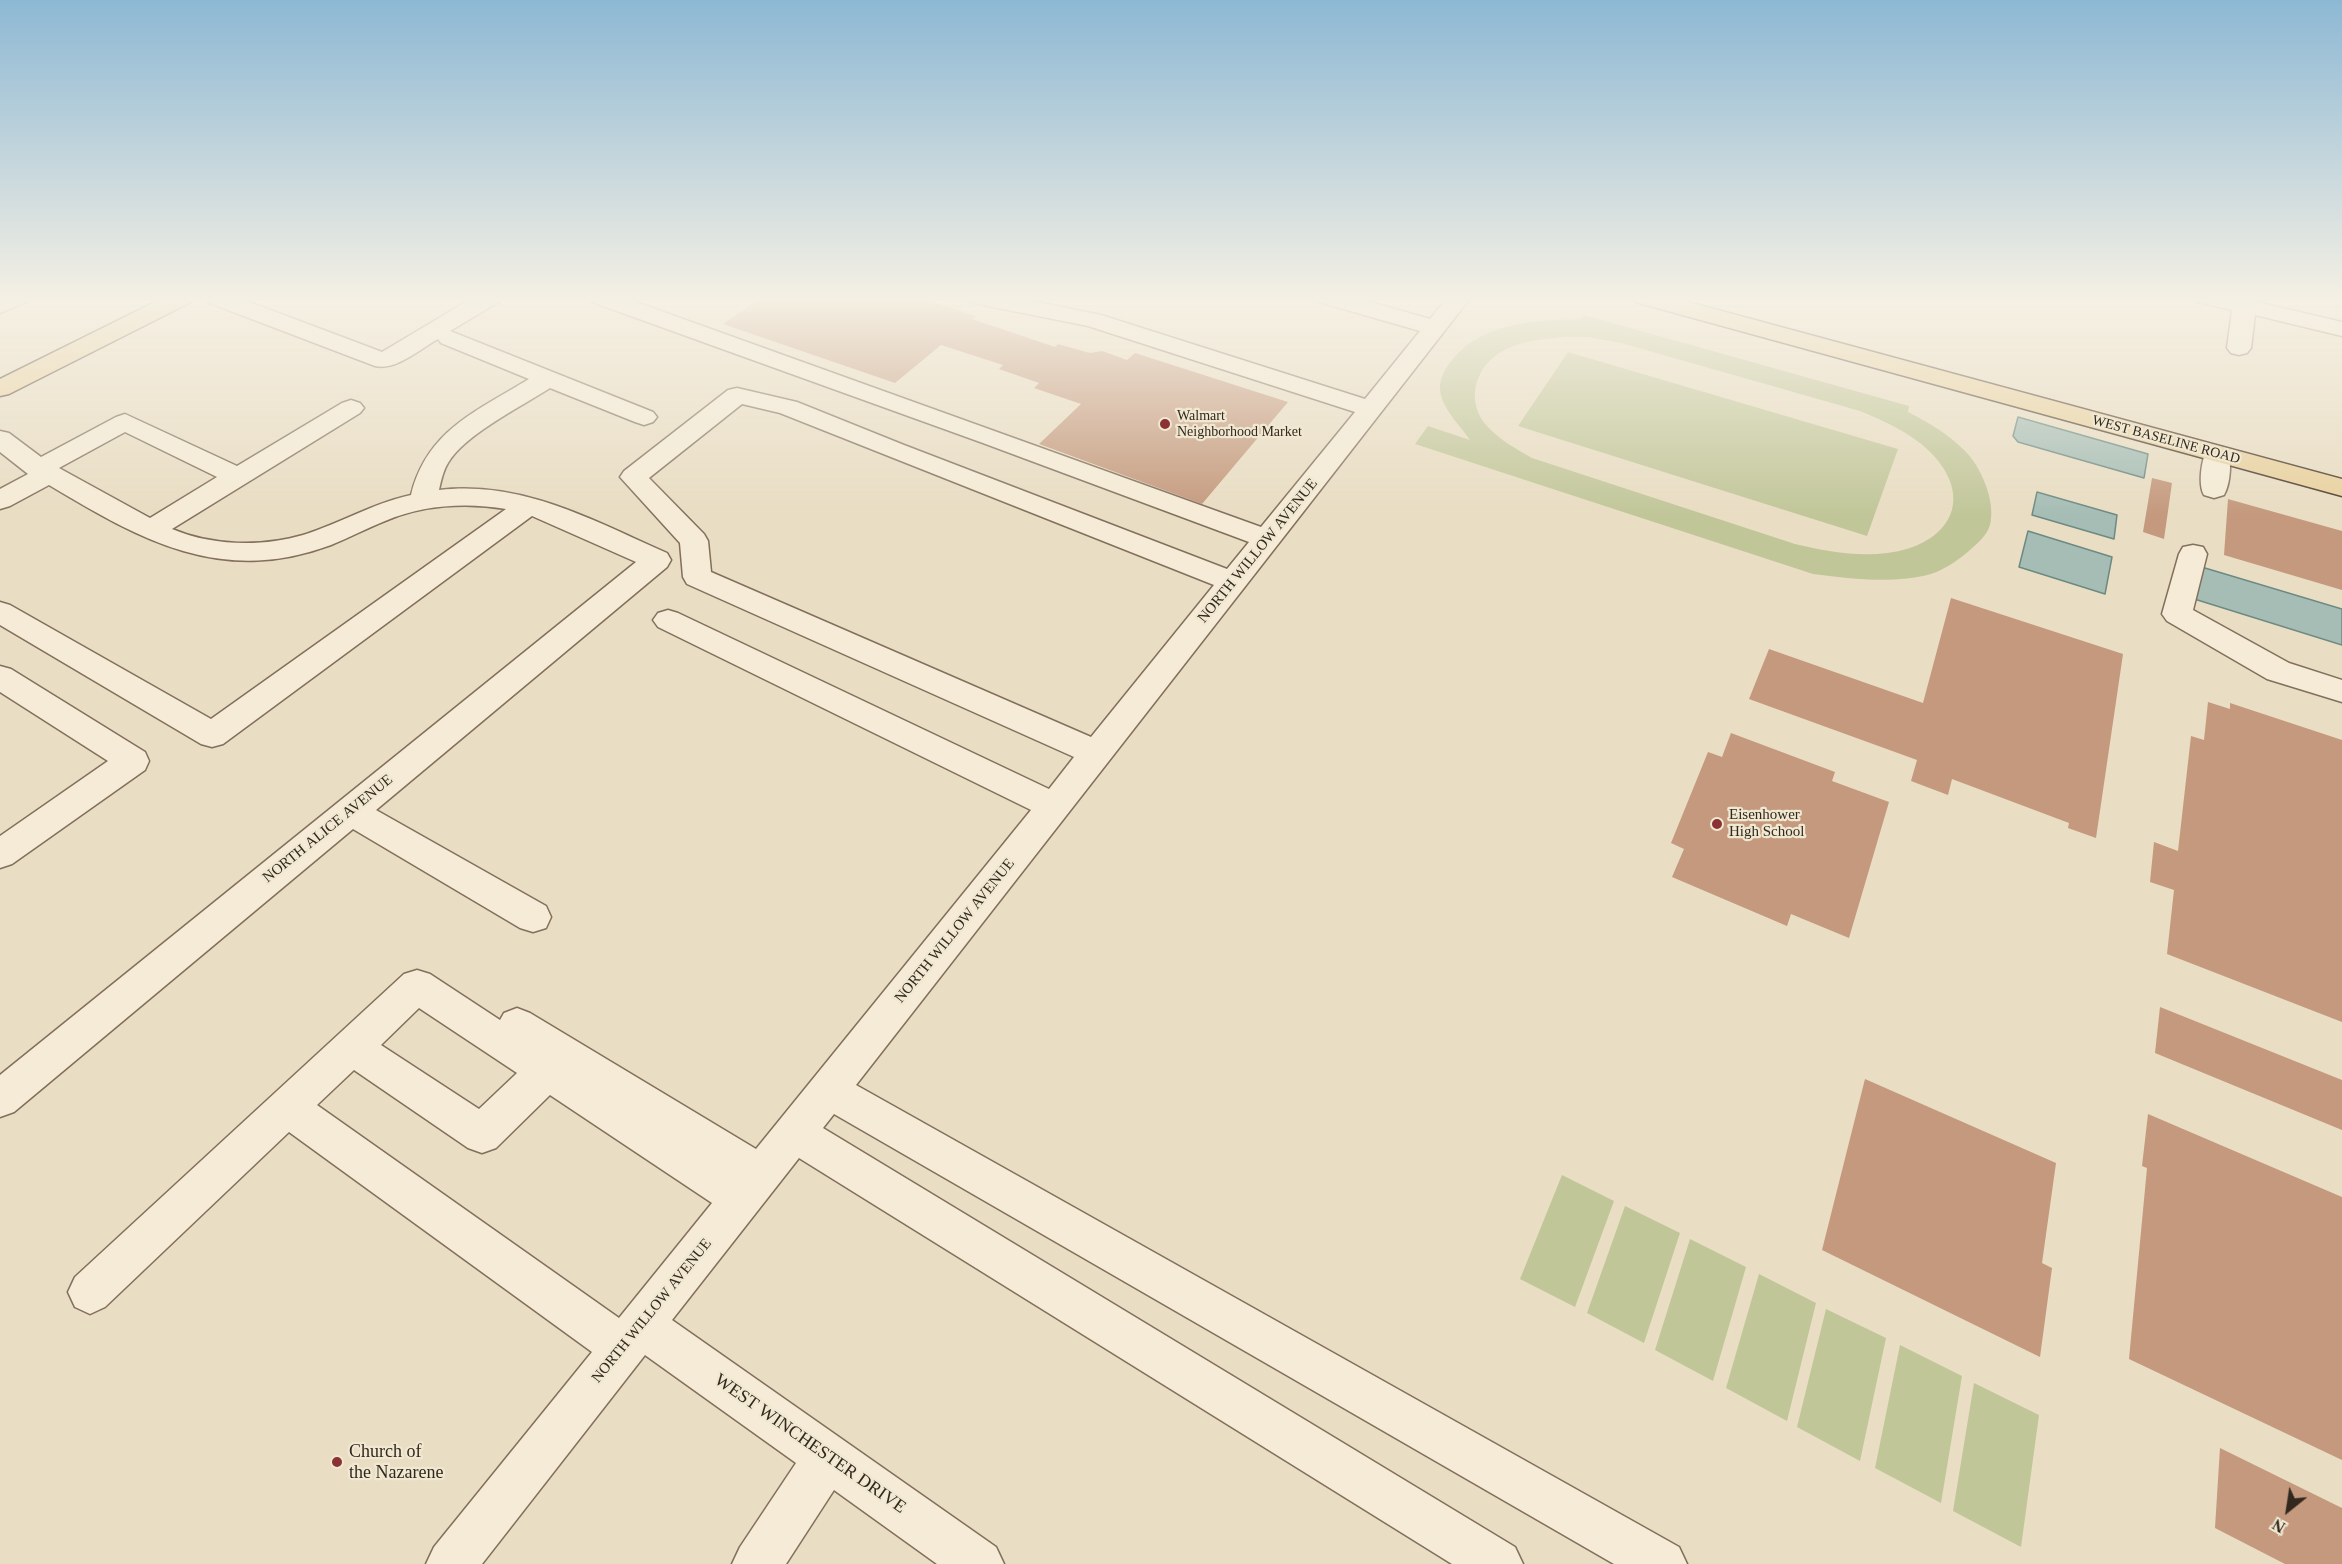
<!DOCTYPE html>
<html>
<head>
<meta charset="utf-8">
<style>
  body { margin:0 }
  #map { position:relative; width:2342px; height:1564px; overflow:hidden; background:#e9ddc3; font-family:Georgia,serif }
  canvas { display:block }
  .north { position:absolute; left:2258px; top:1480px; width:60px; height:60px; -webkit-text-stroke:4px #f1e8d2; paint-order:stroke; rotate:210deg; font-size:16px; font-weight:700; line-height:24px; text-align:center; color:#33281e }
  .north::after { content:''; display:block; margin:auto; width:21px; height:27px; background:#33281e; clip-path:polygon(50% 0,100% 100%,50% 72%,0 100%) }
</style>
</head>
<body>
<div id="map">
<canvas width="2342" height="1564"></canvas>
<div class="north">N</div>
</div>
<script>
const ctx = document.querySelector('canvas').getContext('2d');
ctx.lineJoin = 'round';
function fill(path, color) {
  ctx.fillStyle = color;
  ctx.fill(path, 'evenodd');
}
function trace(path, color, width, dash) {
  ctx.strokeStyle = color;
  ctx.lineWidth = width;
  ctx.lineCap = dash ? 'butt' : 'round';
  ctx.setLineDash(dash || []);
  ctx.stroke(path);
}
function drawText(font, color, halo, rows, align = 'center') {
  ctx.font = font + ' Georgia,serif';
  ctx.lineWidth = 4.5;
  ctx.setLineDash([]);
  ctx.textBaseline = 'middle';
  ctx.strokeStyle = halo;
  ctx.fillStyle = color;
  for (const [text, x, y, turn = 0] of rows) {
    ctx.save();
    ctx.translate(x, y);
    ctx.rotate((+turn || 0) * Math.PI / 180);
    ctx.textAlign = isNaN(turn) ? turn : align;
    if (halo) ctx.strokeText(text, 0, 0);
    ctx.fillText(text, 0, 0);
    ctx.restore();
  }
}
fill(new Path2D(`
  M1584,315L1909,406L1908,412C1928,422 1948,434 1964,450C1981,466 1996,501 1990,525C1987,535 1978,543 1970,550C1960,559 1944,570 1931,574C1894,584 1851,579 1813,574L1415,444L1428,426L1470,440C1460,425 1441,408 1440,389C1439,379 1446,367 1452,360C1482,322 1537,320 1581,319ZM1565,337H1587L1621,343L1860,411C1886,422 1914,434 1934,456C1977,504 1943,547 1887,553C1856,557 1826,551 1795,544L1532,458C1516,449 1500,440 1487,426C1466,403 1474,370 1498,354C1517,341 1543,339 1565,337Z
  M1568,352L1898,449L1867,536L1518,426Z
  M1562,1175L1614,1201L1575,1307L1520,1279Z
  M1625,1206L1680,1233L1644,1343L1587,1313Z
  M1690,1239L1746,1267L1713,1381L1655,1350Z
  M1759,1274L1816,1303L1787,1421L1726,1388Z
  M1826,1309L1886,1338L1860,1461L1797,1427Z
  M1900,1345L1962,1376L1941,1503L1875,1468Z
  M1974,1383L2039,1415L2021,1547L1953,1511Z`), '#c1c699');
const water = new Path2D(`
  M2018,417L2148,454L2144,478L2018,442L2013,436Z
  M2037,492L2117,515L2114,539L2032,515Z
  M2028,531L2112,557L2105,594L2019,567Z
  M2195,565L2342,609V645L2191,598Z`);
fill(water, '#a5bdb5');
trace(water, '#6d8a82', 1.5);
fill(new Path2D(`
  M762,297H919L976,316L972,319L1055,347L1058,344L1090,353L1102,351L1127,360L1135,353L1288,402L1202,504L1039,444L1081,404L1034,388L1039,383L999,369L1003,365L941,345L895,383L723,324Z
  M2152,478L2172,483L2164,539L2143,532Z
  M2228,499L2342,531V590L2224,555Z
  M1951,598L2123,654L2096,838L2068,828L2069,823L1952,779L1948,795L1911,781L1917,760L1749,699L1769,649L1923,703Z
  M2208,702L2230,709V703L2342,740V1022L2167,954L2174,890L2150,882L2154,842L2178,851L2191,736L2204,740Z
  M1731,733L1835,772L1832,781L1889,802L1849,938L1791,914L1787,926L1672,877L1684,849L1671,843L1708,752L1722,757Z
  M2160,1007L2342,1080V1130L2155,1053Z
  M1865,1079L2056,1163L2042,1263L2052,1268L2040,1357L1822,1250Z
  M2148,1114L2342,1197V1460L2129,1359L2147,1168L2142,1166Z
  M2220,1448L2342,1508V1564H2285L2215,1528Z`), '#c4997d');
const minor = new Path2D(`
  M0,297H29L26,302L0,313Z
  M204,297H236L382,352L474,297H502L499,302L450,331L653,412L657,417L653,422L644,425L635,422L550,388C522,406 464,435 448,463C443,471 441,481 439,490C522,480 594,521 667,553L671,560L667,567L376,810L546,906L551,917L546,928L533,932L520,928L353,829L14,1112L0,1117V1075L636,562L532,516L223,744L212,747L201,744L0,625V602L10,605L211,719L506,509C466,502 422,505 385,521C367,528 349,538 331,545C221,586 141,540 49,485L10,506L0,509V489L28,474L0,452V431L9,433L41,457L116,417L125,414L237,466L342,403L351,400L360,403L364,408L360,413L172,529C212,546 262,547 303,535C341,523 371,504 411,495C427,430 477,411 529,379L441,343L438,339C420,349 396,371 375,366L207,302ZM125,432L217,477L150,518L59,468Z
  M589,297H622L1261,527L1355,412L1088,326L978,304L970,302L967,297H1013L1101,315L1365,399L1420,331L1319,302L1316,297H1353L1430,319L1448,297H1471L856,1085L1679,1547L1687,1564H1614L834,1114L823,1128L1515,1547L1523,1564H1452L799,1158L672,1320L996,1547L1004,1564H937L834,1490L786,1564H732L740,1547L796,1463L645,1355L482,1564H426L434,1547L592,1352L289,1132L105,1307L90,1314L75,1307L68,1292L75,1277L404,974L417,970L430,974L500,1020L504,1013L517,1008L530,1013L756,1149L1031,810L658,627L653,620L658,613L668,610L678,613L1049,789L1074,757L687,584L683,577L680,543L620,477L624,471L728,390L737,388L797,402L904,445L1227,569L1249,542L983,443L592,302ZM742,404L780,413L1214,585L1091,737L711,572L708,541L704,534L649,478ZM419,1008L517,1073L479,1109L381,1045ZM354,1070L468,1148L482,1153L496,1148L550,1095L712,1203L619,1318L317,1105Z
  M2195,297H2236L2342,322V336L2255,315L2251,348L2247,353L2239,355L2231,353L2227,348L2232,310L2198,302Z
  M2217,446L2226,448C2233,459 2230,485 2224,495L2214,498L2204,495C2198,485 2201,459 2208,448Z
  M2193,545L2203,547L2207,554L2193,610L2289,663L2342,680V702L2267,679L2167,621L2162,614L2179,554L2183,547Z
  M0,666L11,669L145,752L149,761L145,770L12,864L0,868V836L108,761L0,692Z`);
const major = new Path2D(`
  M165,297H194L191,302L9,394L0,396V379Z
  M1632,297H1670L2342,479V496L1635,302Z`);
trace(minor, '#826f5c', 3);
trace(major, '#503e30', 3);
fill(minor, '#f5ebd6');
fill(major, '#e9d19f');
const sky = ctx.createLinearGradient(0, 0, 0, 516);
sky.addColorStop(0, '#8db8d4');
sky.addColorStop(0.58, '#f5f0e4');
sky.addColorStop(1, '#f5f0e400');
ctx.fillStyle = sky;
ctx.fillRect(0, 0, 2342, 516);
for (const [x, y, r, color] of [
  [1165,424,6,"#8b3234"],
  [1717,824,6,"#8b3234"],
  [337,1462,6,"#8b3234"]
]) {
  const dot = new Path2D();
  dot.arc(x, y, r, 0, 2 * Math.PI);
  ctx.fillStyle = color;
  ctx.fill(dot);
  trace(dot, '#f1e8d2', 2);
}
drawText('14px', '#33281e', '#f1e8d2', [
  ["Walmart",1177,416],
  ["Neighborhood Market",1177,432]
], 'left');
drawText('14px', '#33281e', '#f1e8d2', [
  ["WEST BASELINE ROAD",2166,440,15]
]);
drawText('15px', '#33281e', '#f1e8d2', [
  ["NORTH WILLOW AVENUE",1258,551,-51],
  ["NORTH ALICE AVENUE",328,829,-39],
  ["NORTH WILLOW AVENUE",955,931,-51],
  ["NORTH WILLOW AVENUE",652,1311,-51]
]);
drawText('15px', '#33281e', '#f1e8d2', [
  ["Eisenhower",1729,815],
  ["High School",1729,832]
], 'left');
drawText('18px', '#33281e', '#f1e8d2', [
  ["WEST WINCHESTER DRIVE",810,1444,35]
]);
drawText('18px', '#33281e', '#f1e8d2', [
  ["Church of",349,1452],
  ["the Nazarene",349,1473]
], 'left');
</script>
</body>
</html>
